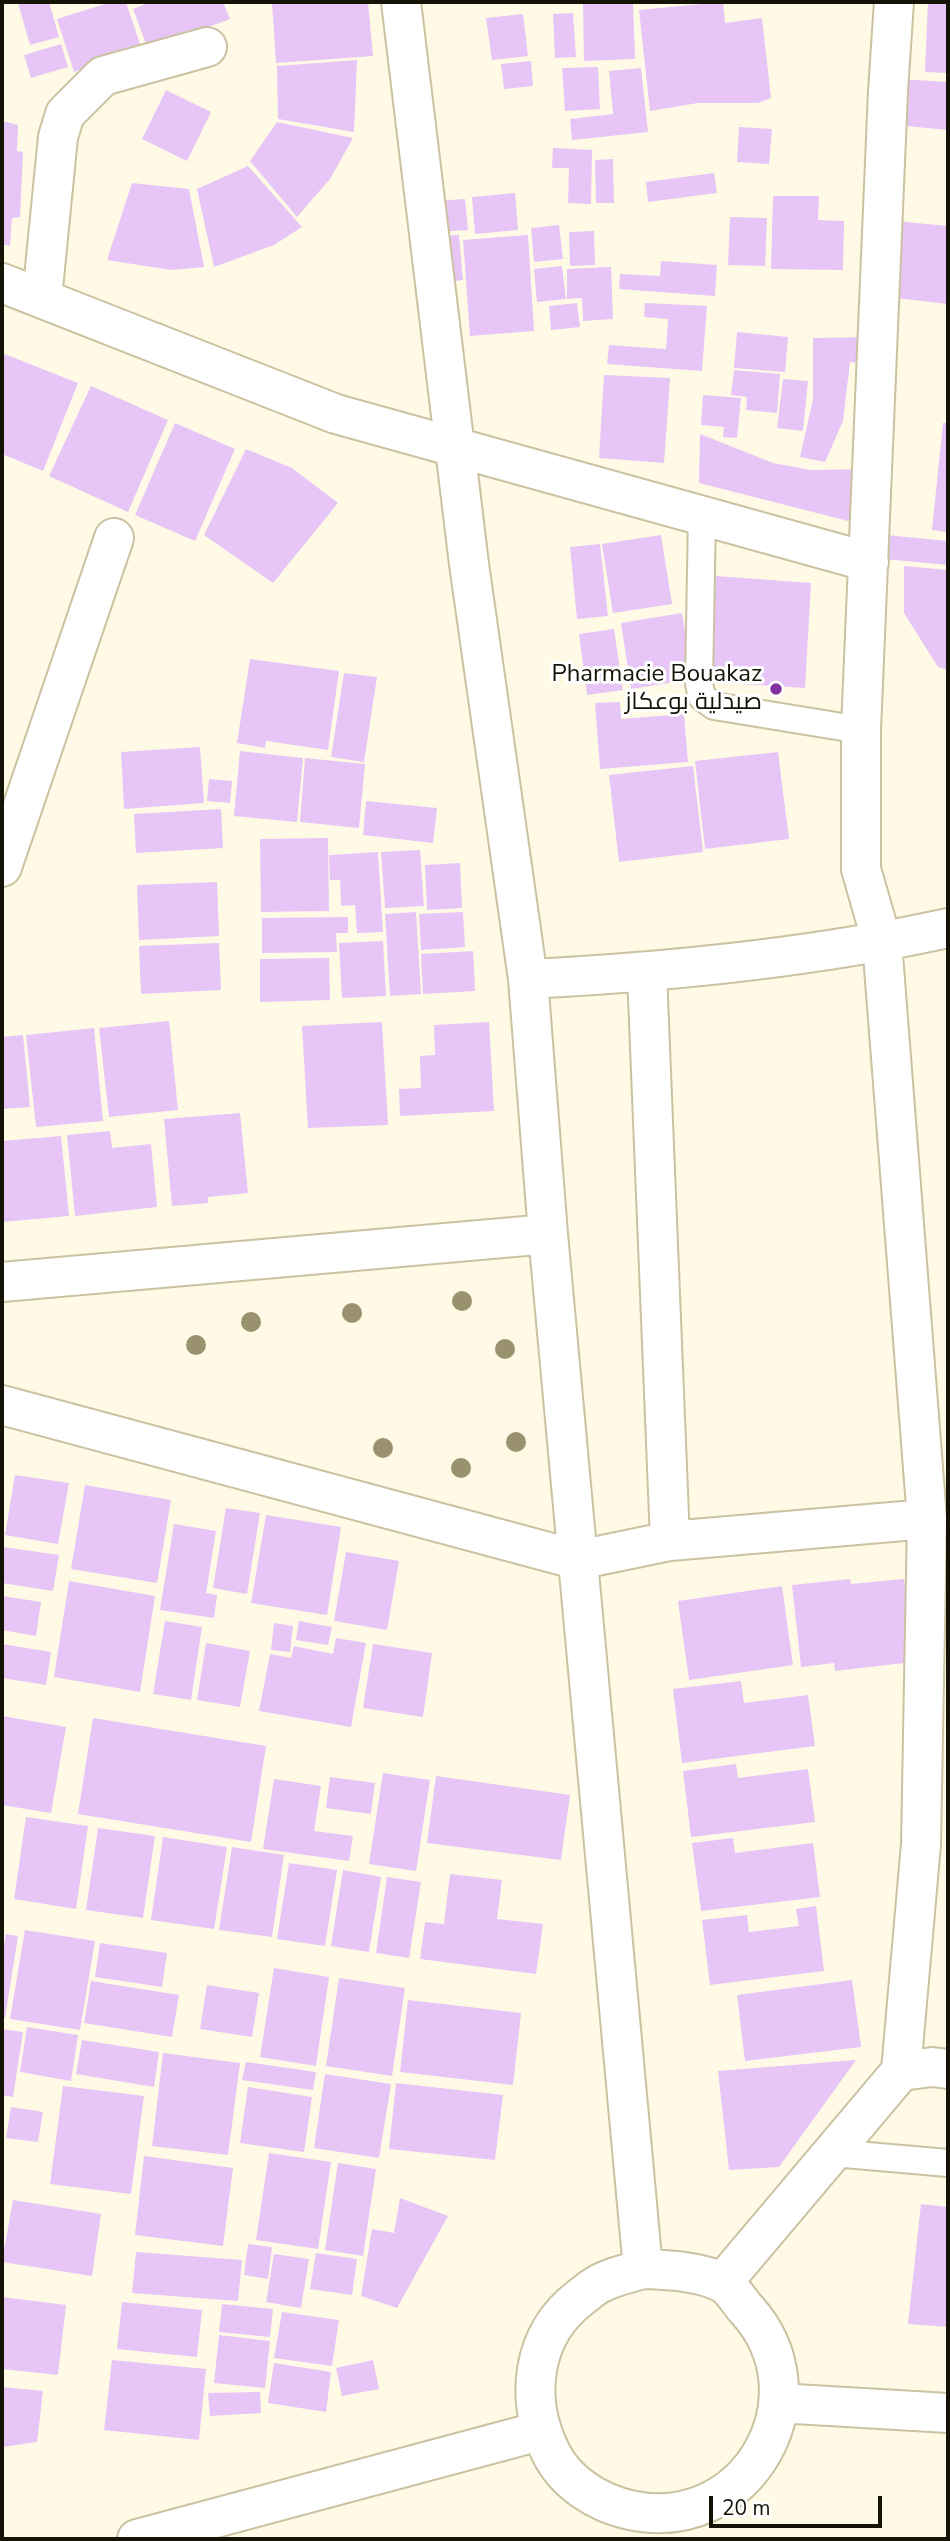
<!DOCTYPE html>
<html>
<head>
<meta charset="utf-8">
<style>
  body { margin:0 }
  #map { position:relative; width:950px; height:2541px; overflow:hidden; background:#fffae5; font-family:"Nunito Sans",sans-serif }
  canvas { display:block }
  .frame { position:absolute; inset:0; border:4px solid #151206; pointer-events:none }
  .scale { position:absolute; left:709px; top:2496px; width:173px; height:32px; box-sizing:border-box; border:4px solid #151206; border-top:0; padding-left:9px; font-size:21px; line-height:24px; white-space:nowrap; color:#151206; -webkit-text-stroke:5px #fff; paint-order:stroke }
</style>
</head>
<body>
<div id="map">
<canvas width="950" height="2541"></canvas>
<div class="frame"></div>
<div class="scale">20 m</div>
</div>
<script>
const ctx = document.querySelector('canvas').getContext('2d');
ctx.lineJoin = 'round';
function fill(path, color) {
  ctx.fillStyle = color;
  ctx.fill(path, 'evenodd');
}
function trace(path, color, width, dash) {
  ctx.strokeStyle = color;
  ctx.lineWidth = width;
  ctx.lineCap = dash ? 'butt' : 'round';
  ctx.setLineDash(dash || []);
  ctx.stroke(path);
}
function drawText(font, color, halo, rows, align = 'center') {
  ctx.font = font + ' "Nunito Sans",Cairo,sans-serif';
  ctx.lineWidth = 6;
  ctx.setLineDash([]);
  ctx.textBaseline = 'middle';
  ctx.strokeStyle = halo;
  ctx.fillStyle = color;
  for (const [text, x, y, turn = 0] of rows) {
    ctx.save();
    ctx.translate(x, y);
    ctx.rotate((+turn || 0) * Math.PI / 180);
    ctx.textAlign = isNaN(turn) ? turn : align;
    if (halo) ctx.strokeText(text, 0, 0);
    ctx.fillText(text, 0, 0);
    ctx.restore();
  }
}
fill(new Path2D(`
  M24,2H49L59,37L30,45L18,3Z
  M111,2H126L142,50L74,72L57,19Z
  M151,2H223L230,19L148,49L133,9Z
  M272,2H368L373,56L276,63Z
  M583,2H633L635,59L584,61Z
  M723,2L725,23L762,18L771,98L758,103H698L650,111L639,10Z
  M928,2H948V73L925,72Z
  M573,13L576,57L555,58L553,14Z
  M523,14L528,56L492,60L486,18Z
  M61,44L68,67L31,78L24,55Z
  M357,60L354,132L278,119L277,66Z
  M531,61L533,86L504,89L501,64Z
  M598,67L600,109L565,111L562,68Z
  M641,68L648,132L572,140L570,119L613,114L609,71Z
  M899,79L948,82V130L895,125Z
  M166,90L211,112L187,161L142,139Z
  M2,121L18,125L17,151L23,152L20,217L12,218L10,246L2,244Z
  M277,122L353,138L330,179L297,217L250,161Z
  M739,127L772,129L769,164L737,162Z
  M553,148L592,150L591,204L568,203L569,168H552Z
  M613,159L614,203H596L595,160Z
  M248,166L302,227L274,245L214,267L197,189Z
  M714,173L717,193L648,202L646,182Z
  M132,183L189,189L204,267L171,270L107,260Z
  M515,193L518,230L475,234L472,197Z
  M773,196H819L818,220L844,221L843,270L771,269Z
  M465,199L468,230L437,232L434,201Z
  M730,217L767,218L765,266L728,265Z
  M895,221L948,226V304L887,297Z
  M559,225L563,259L534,262L531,228Z
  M594,231L595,265L570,266L569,232Z
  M459,235L463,280L448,282L443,236Z
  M528,235L534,331L470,336L463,240Z
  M661,261L717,265L715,296L619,289L620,274L660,276Z
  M562,266L566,299L537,302L534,269Z
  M611,267L613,319L583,321L582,298L567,299V269Z
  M577,303L580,327L551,330L549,306Z
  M645,303L707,306L702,371L607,364L609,345L666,349L668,319L644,317Z
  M737,332L788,337L785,372L734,368Z
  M876,337L873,364L850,362L843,421L825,462L800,457L813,399V338Z
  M2,353L78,383L43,471L2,454Z
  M734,370L780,374L777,413L746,410L747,397L731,395Z
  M604,375L670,378L664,463L599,458Z
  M783,379L808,381L803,431L777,428Z
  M91,386L168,420L128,512L49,476Z
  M703,395L741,398L737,438L723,437L724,427L701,425Z
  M175,423L235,449L195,541L135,515Z
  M943,423H948V532L932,530Z
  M700,434L773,463L811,470L868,469L864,525L699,483Z
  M246,449L292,468L338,503L273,583L204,535Z
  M661,535L672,604L613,613L602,544Z
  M886,535L948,541V565L884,559Z
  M600,544L608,616L577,619L570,547Z
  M904,566L948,570V670L938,667L904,613Z
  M716,576L811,583L805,688L710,682Z
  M682,613L693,679L631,689L621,623Z
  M614,629L623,690L587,695L579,634Z
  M250,659L339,671L328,750L266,741L265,748L237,743Z
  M344,673L377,677L364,762L331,757Z
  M620,702L621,719L684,714L688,762L600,769L595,703Z
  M200,747L204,803L124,809L121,752Z
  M240,751L303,758L297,822L234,816Z
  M778,752L789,839L705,849L695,761Z
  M305,758L365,764L359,828L300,822Z
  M693,766L703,852L619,862L609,775Z
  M209,779L232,781L230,803L207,801Z
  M366,801L437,808L433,843L363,835Z
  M221,809L223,848L136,853L134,814Z
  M328,838L329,911L261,912L260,839Z
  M420,850L424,906L385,908L381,852Z
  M378,852L383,932L357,933L355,905L341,906L340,880H330L329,855Z
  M460,863L462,908L427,910L425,865Z
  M217,882L219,936L139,940L137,885Z
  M416,912L421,994L390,996L385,914Z
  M463,912L465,947L421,950L419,914Z
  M348,917V933H336L337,952L262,953V918Z
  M383,941L386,996L342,998L339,943Z
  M219,943L221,990L141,994L139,946Z
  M473,951L475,991L423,994L421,954Z
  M329,958L330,1000L260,1002V959Z
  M169,1021L178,1110L109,1117L99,1028Z
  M382,1022L388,1125L308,1128L302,1026Z
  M489,1022L494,1111L400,1116L399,1089L421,1088L420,1056L435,1055L434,1025Z
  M94,1028L103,1121L36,1127L26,1035Z
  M23,1035L30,1107L2,1109V1037Z
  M240,1113L248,1193L208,1197V1203L172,1206L164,1119Z
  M110,1131L112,1148L151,1144L157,1207L75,1216L67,1135Z
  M61,1136L69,1216L2,1222V1141Z
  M15,1475L69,1483L58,1544L5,1535Z
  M85,1485L171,1500L157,1583L71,1569Z
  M226,1508L260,1513L247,1594L213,1588Z
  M266,1515L341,1527L327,1615L251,1603Z
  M174,1524L216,1531L206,1593L217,1595L214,1618L160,1610Z
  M3,1547L59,1555L53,1591L2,1583Z
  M346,1552L399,1561L387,1630L334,1621Z
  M850,1579L851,1584L904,1579L913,1662L835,1671L834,1663L801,1667L792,1585Z
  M69,1581L155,1596L140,1692L54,1677Z
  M782,1586L793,1665L689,1680L678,1601Z
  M2,1596L41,1602L36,1636L2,1630Z
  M165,1621L202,1627L191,1700L153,1694Z
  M299,1621L332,1627L328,1645L296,1640Z
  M274,1623L293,1626L290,1652L271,1650Z
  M336,1638L366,1643L351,1727L259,1711L270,1654L291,1658L294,1646L333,1654Z
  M206,1643L250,1651L240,1707L197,1700Z
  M2,1644L51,1652L46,1685L2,1678Z
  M373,1644L432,1653L423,1717L363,1708Z
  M741,1681L744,1703L808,1695L815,1746L682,1763L673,1689Z
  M2,1716L66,1727L51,1813L2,1805Z
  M93,1718L266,1746L251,1842L78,1814Z
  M736,1764L738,1778L808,1769L815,1822L691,1837L683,1771Z
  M383,1773L430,1780L416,1871L369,1864Z
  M436,1776L570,1795L561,1860L427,1843Z
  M330,1777L375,1783L371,1814L326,1808Z
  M274,1779L321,1786L314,1831L353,1836L349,1861L263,1849Z
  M26,1817L88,1826L76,1909L14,1899Z
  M98,1828L155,1836L143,1918L86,1910Z
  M163,1837L227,1847L214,1929L151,1920Z
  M733,1838L735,1853L813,1843L820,1897L701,1911L692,1843Z
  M232,1847L284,1855L272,1937L219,1930Z
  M289,1863L337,1870L325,1946L277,1939Z
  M343,1870L381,1877L369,1952L331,1946Z
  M450,1874L502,1880L497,1919L543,1924L536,1974L420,1959L425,1922L444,1924Z
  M387,1877L421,1882L409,1958L376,1953Z
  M816,1906L824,1971L710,1985L702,1920L747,1915L749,1932L799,1926L796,1909Z
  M25,1930L95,1941L80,2030L10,2019Z
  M6,1934L18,1936L5,2018L2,2017V1945L4,1946Z
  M100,1943L167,1953L162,1987L95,1977Z
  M274,1968L329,1977L316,2066L260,2057Z
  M339,1978L405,1988L392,2076L326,2066Z
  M852,1980L861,2047L745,2061L737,1995Z
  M91,1981L179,1995L172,2037L84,2023Z
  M207,1985L259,1993L252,2037L200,2029Z
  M408,2000L521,2013L513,2085L400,2072Z
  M27,2027L78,2035L71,2081L20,2072Z
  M2,2029L23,2032L13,2097L2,2095Z
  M82,2040L159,2052L154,2087L76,2074Z
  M163,2053L240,2063L228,2155L152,2146Z
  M856,2060L779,2167L729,2170L718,2071Z
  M246,2062L316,2072L313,2090L242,2080Z
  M325,2074L391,2084L379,2158L314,2148Z
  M396,2083L503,2095L495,2160L389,2149Z
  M63,2086L144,2096L131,2194L50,2184Z
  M248,2087L312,2097L304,2152L240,2143Z
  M11,2107L43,2112L38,2142L6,2138Z
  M269,2153L331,2162L318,2249L256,2240Z
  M144,2156L233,2168L223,2246L135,2235Z
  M338,2163L376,2169L363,2256L325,2250Z
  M400,2198L448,2216L397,2308L361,2296L372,2229L394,2233Z
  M13,2200L101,2214L92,2276L2,2262Z
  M921,2204L948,2207V2327L908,2324Z
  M248,2244L272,2247L268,2279L244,2275Z
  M136,2252L242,2260L238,2301L132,2293Z
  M316,2253L357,2259L352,2295L310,2289Z
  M274,2254L309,2259L301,2308L266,2302Z
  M2,2297L66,2305L58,2375L2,2369Z
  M122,2302L202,2310L197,2357L117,2349Z
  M222,2304L273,2309L270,2337L219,2332Z
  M282,2312L339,2320L332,2366L274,2358Z
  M219,2335L270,2341L265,2388L214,2383Z
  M112,2360L206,2369L199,2440L104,2430Z
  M373,2360L379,2389L342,2396L336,2368Z
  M274,2363L331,2372L326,2412L268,2403Z
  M2,2387L43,2391L37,2442L2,2447Z
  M260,2392L261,2413L210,2416L208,2393Z`), '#e7c5f7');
const lane = new Path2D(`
  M702,515L699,684L702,697L714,706L861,730
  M833,2153L948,2163`);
const street = new Path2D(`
  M401,2L469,564L528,979L548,1234L643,2269
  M2,283L336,414L869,562
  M42,298L58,137L65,114L103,76L207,47
  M2,867L114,538
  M647,973L670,1541
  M528,979C668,972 811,958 948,928
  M2,1282L548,1234
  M2,1405L578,1560L670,1541L927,1519
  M901,2071L932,2067L948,2069
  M643,2269C668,2270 698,2271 721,2282C730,2286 739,2301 746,2309C827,2397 747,2536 630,2510C598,2503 566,2483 551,2453C524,2399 531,2335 581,2297C588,2292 595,2285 603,2282C615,2276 630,2273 643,2269Z
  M723,2282L901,2071L921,1844L927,1519L882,942L861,869V730L888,91L894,2
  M778,2403L948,2413
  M137,2539L540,2431`);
trace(lane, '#cbc2a1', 30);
trace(street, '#cbc2a1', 42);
trace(lane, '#fff', 26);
trace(street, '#fff', 38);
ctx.fillStyle = '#9a926e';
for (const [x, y] of [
  [462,1301],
  [352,1313],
  [251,1322],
  [196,1345],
  [505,1349],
  [516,1442],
  [383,1448],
  [461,1468]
]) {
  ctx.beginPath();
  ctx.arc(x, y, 10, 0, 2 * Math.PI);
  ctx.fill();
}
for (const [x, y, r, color] of [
  [776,689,7,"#8131a1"]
]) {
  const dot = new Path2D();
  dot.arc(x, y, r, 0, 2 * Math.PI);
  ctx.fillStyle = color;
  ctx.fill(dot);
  trace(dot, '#fff', 2.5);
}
drawText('24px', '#151206', '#fff', [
  ["Pharmacie Bouakaz",762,675],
  ["صيدلية بوعكاز",762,703]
], 'right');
</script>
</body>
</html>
